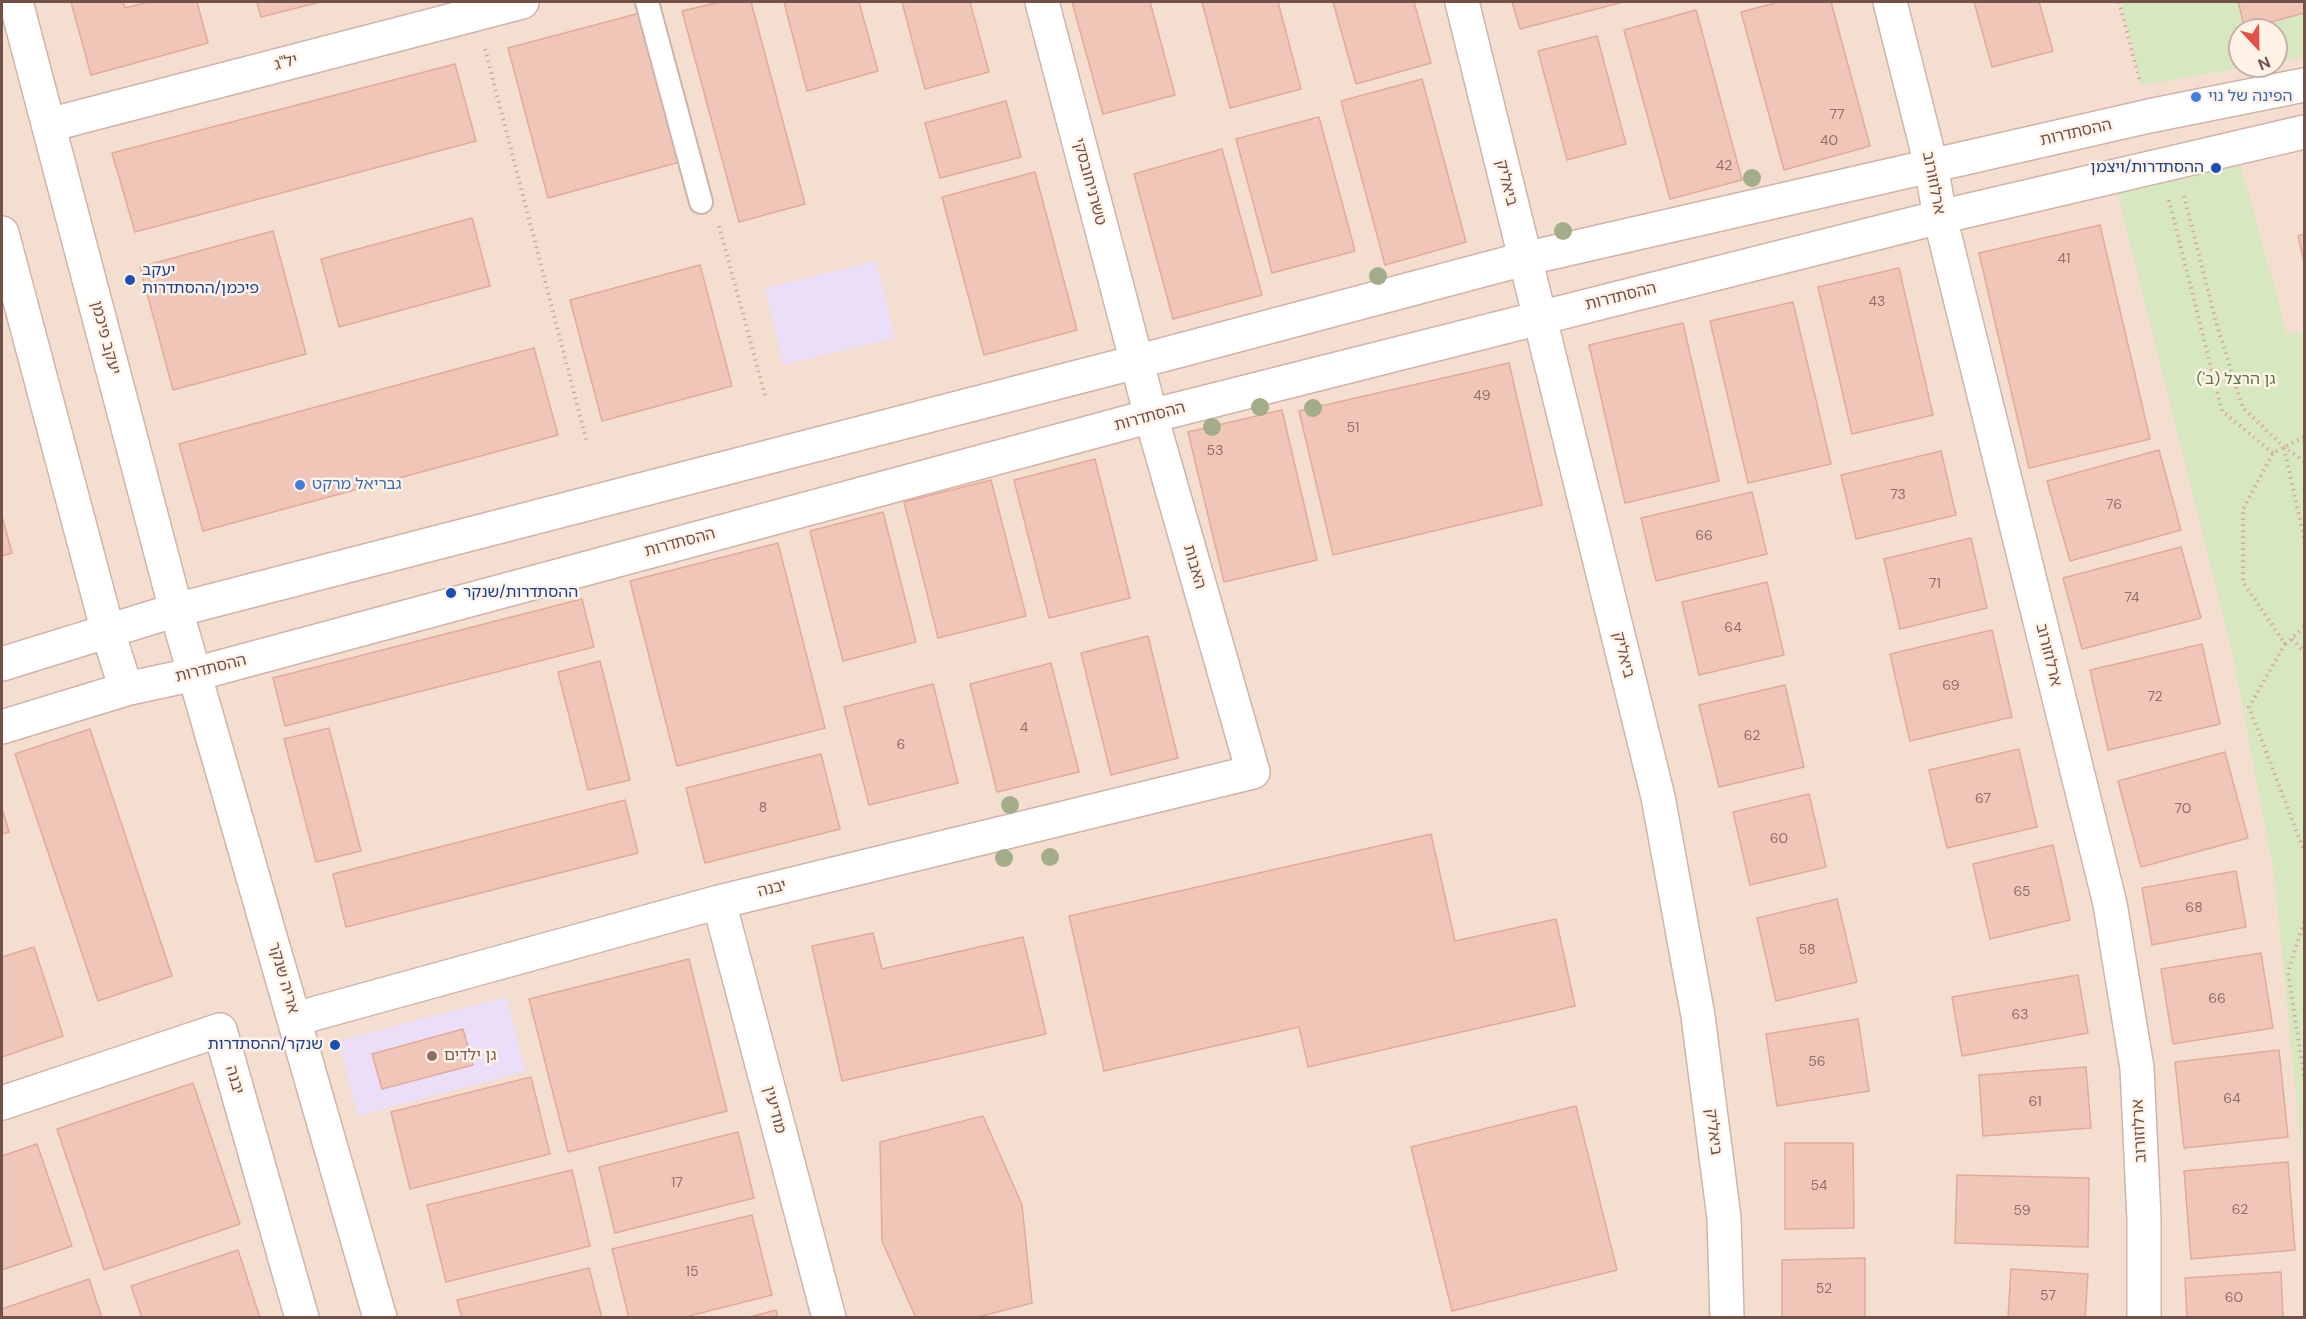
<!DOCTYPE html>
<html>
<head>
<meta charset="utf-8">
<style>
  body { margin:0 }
  #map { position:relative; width:2306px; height:1319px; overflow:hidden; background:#fcede1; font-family:"DM Sans",sans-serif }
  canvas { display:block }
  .frame { position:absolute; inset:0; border:3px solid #725149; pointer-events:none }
  .north { position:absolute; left:2228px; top:18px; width:60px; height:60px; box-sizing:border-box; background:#fff2e7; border:2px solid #c7b2a8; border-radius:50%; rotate:158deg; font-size:16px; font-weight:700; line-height:24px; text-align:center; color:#725149 }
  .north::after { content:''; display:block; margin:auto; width:21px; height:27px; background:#e45247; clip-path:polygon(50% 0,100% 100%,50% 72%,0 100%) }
</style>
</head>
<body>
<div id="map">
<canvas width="2306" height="1319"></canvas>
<div class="frame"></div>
<div class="north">N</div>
</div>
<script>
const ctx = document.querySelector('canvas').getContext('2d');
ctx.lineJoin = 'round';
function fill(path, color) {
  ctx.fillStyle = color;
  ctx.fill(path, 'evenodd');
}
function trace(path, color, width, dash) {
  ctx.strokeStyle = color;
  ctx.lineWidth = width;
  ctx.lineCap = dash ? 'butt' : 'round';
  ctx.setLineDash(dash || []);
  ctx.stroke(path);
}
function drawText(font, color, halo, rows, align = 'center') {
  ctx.font = font + ' "DM Sans","Noto Sans Hebrew",sans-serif';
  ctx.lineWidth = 5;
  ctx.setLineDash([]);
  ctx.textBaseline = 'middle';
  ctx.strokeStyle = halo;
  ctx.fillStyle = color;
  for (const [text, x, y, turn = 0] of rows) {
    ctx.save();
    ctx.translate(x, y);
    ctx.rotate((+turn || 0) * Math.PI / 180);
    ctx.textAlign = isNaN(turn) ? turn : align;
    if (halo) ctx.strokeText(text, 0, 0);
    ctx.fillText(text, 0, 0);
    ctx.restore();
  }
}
fill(new Path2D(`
  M2,2H2304V1317H2ZM2240,30H2276V66H2240Z`), '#f3ded0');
fill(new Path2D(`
  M876,261L895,338L783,365L765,288Z
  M506,997L526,1071L358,1116L339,1041Z`), '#eadef8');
fill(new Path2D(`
  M2121,2H2304V57L2276,62V30H2240V66H2253L2141,85Z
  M2239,159L2287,334L2304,331V1174L2274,873L2231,645L2117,189Z`), '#d7e8c0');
const building = new Path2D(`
  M71,2H123L125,8L148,2H197L208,43L91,75Z
  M257,2H320L261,17Z
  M720,2H751L805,204L739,222L682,11Z
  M784,2H859L878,71L807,91Z
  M902,2H970L989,72L925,89Z
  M1072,2H1150L1175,95L1103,114Z
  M1202,2H1278L1301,89L1230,108Z
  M1333,2H1414L1431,63L1356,84Z
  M1512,2H1623L1520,29Z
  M1779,2H1831L1870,146L1784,170L1741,12Z
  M1974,2H2039L2053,51L1992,67Z
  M2238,2H2304V13L2245,29Z
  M1696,10L1742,180L1670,199L1624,30Z
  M640,13L680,162L548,198L508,48Z
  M1597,36L1626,144L1567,160L1538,51Z
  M455,64L476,141L135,232L112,153Z
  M1422,79L1466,242L1385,265L1341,101Z
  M1006,101L1021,157L940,178L925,123Z
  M1319,117L1355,251L1272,273L1236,139Z
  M1222,149L1262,295L1173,319L1134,174Z
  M1035,172L1077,330L984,355L942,197Z
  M472,218L490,286L339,327L321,259Z
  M2100,225L2150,439L2029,468L1979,253Z
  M273,231L306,354L173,390L140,267Z
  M2304,234V262L2298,236Z
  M700,265L732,386L602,421L570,300Z
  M1899,268L1933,415L1852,434L1818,287Z
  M1793,302L1831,464L1748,483L1710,321Z
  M1683,323L1719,481L1625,503L1589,345Z
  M534,348L558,435L203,531L179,444Z
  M1509,363L1542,505L1333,555L1299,411Z
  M1282,410L1317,560L1224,582L1188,432Z
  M2159,450L2181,530L2070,561L2047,481Z
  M1941,451L1956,515L1856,539L1841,475Z
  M1095,459L1130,598L1049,618L1014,480Z
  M991,480L1026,616L938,638L904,502Z
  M1752,492L1767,554L1656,581L1641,518Z
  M883,512L916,642L843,661L810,531Z
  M2,516L12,553L2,556Z
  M1971,538L1987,608L1900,629L1884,559Z
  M778,543L825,728L677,766L630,581Z
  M2181,547L2201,618L2082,649L2063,578Z
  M1767,582L1784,655L1699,675L1682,602Z
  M582,599L594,647L285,726L273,678Z
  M1992,630L2012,717L1910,741L1890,654Z
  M1148,636L1178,758L1111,775L1081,653Z
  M2202,644L2220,724L2108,750L2090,670Z
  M600,661L630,780L588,790L558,672Z
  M1051,663L1079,772L997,792L970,684Z
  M933,684L958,783L869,805L844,707Z
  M1785,685L1804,767L1719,787L1699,705Z
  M329,728L361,851L316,862L284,739Z
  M90,729L172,976L98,1001L15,754Z
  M2019,749L2037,827L1947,848L1929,770Z
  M2225,752L2248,838L2141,867L2118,781Z
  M821,754L840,829L705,863L686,788Z
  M1809,794L1826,867L1750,885L1733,812Z
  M625,800L638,853L346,927L333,874Z
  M2,808L9,832L2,834Z
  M1431,834L1455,941L1556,919L1575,1006L1308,1067L1299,1027L1104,1071L1069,916Z
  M2053,845L2070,920L1990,939L1973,864Z
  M2236,871L2246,927L2152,945L2142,888Z
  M1837,899L1857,982L1776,1001L1757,918Z
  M873,933L882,969L1023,937L1046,1034L842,1081L812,946Z
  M34,947L63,1036L2,1057V957Z
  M2261,953L2273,1028L2173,1044L2161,969Z
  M689,959L727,1111L568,1152L529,999Z
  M2078,975L2088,1033L1962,1056L1952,997Z
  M1858,1019L1869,1091L1777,1106L1766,1034Z
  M463,1029L473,1065L382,1089L372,1054Z
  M2279,1050L2288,1137L2184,1148L2175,1062Z
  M2086,1067L2091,1128L1983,1136L1979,1075Z
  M531,1077L550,1154L410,1189L391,1112Z
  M193,1083L240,1224L104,1270L57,1129Z
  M1576,1106L1617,1270L1452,1311L1411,1147Z
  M983,1116L1022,1205L1032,1303L974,1318H916L882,1241L880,1142Z
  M738,1132L754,1198L615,1233L599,1167Z
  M1785,1143H1853L1854,1228L1785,1229Z
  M37,1144L72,1246L2,1270V1156Z
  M2288,1162L2295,1250L2191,1259L2184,1171Z
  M572,1170L590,1246L446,1282L427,1205Z
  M1957,1175L2089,1178L2088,1247L1955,1243Z
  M752,1215L772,1295L681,1318H629L612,1249Z
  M238,1250L260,1318H142L131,1286Z
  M1865,1258V1318H1782V1260Z
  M589,1268L602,1318H462L457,1300Z
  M2011,1269L2088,1274L2085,1318H2008Z
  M2281,1272L2283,1318H2187L2185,1278Z
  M89,1279L102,1318H2V1309Z
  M776,1310L778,1318H746Z`);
fill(building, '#f0c6b9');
trace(building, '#e3aa9a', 1.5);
const lane = new Path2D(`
  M647,2L701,202`);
const street = new Path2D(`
  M1462,2L1658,797L1698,1016L1724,1218L1727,1318
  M1890,2L1931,165L1940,217L2110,904L2137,1068L2144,1219V1318
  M49,125L522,2
  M719,902L829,1318
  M295,1019L719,902L1253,772L1151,416L1042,2
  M2,1103L220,1030L302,1318`);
const secondary = new Path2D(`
  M16,2L176,610L380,1318
  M2,233L108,632L126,689
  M2,664L176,610L1136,362L1524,259L2149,116L2304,85
  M2,727L126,689L195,674L1151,416L1940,217L2304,132`);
trace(lane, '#ceb5ab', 26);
trace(street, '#ceb5ab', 36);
trace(secondary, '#d1b4a8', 36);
trace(new Path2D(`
  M2119,2L2140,82
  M485,49L587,443
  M2184,196L2216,322L2243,408L2284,447L2304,461
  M2169,200L2222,411L2273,453
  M719,226L766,399
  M2304,437L2273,453L2243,509V582L2285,644L2249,707L2304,851
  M2284,448L2304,538
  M2292,639L2304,651
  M2285,644L2304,627
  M2304,922L2288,972L2304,1076`), '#d5aa9d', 4, [1.5, 4.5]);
trace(lane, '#fff', 22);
trace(street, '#fff', 33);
trace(secondary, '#fff', 33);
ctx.fillStyle = '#a3ad89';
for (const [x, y] of [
  [1752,178],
  [1563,231],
  [1378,276],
  [1260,407],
  [1313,408],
  [1212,427],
  [1010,805],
  [1050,857],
  [1004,858]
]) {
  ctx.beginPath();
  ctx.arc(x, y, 9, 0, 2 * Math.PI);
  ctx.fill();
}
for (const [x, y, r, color] of [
  [2196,97,6,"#3f7fe0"],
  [2216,168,6,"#1a4fb4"],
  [130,280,6,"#1a4fb4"],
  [300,485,6,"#3f7fe0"],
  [451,593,6,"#1a4fb4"],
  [335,1045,6,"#1a4fb4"],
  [432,1056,6,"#8d6e63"]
]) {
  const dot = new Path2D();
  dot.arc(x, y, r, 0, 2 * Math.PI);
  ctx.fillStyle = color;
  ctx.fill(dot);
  trace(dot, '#fff2e7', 2);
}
drawText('14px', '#926e65', null, [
  ["77",1837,115],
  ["40",1829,141],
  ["42",1724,166],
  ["41",2064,259],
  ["43",1877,302],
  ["49",1482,396],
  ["51",1353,428],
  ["53",1215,451],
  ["73",1898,495],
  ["76",2114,505],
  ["66",1704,536],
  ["71",1935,584],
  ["74",2132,598],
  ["64",1733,628],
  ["69",1951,686],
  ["72",2155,697],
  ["4",1024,728],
  ["62",1752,736],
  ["6",901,745],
  ["67",1983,799],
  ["8",763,808],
  ["70",2183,809],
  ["60",1779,839],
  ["65",2022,892],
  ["68",2194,908],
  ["58",1807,950],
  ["66",2217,999],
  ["63",2020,1015],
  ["56",1817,1062],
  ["64",2232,1099],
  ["61",2035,1102],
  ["17",677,1183],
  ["54",1819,1186],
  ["62",2240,1210],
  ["59",2022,1211],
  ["15",692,1272],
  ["52",1824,1289],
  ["57",2048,1296],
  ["60",2234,1298]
]);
drawText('16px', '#725149', '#fff2e7', [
  ["יל\"ג",286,63,-15],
  ["ההסתדרות",2076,133,-13],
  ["טשרניחובסקי",1089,182,75],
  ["ביאליק",1506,183,76],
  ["ארלוזורוב",1933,183,79],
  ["ההסתדרות",1621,297,-14],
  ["יעקב פיכמן",105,338,75],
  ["ההסתדרות",1150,417,-15],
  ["ההסתדרות",680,543,-15],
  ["האבות",1194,567,74],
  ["ביאליק",1623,655,76],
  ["ארלוזורוב",2048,655,76],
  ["ההסתדרות",211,669,-14],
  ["יבנה",772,889,-14],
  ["אריה שנקר",283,978,74],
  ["יבנה",234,1080,74],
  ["מודיעין",774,1110,75],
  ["ארלוזורוב",2140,1131,-93],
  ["ביאליק",1713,1132,83]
]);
drawText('16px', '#366cbe', '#fff2e7', [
  ["הפינה של נוי",2208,97],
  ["גבריאל מרקט",312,485]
], 'left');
drawText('16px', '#164399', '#fff2e7', [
  ["ההסתדרות/ויצמן",2204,168],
  ["יעקב",142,271,"left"],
  ["פיכמן/ההסתדרות",142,289,"left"],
  ["ההסתדרות/שנקר",463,593,"left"],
  ["שנקר/ההסתדרות",323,1045]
], 'right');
drawText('16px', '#5a7841', '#fff2e7', [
  ["גן הרצל (ב')",2236,380]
]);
drawText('16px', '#785e54', '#fff2e7', [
  ["גן ילדים",444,1056]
], 'left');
</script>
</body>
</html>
